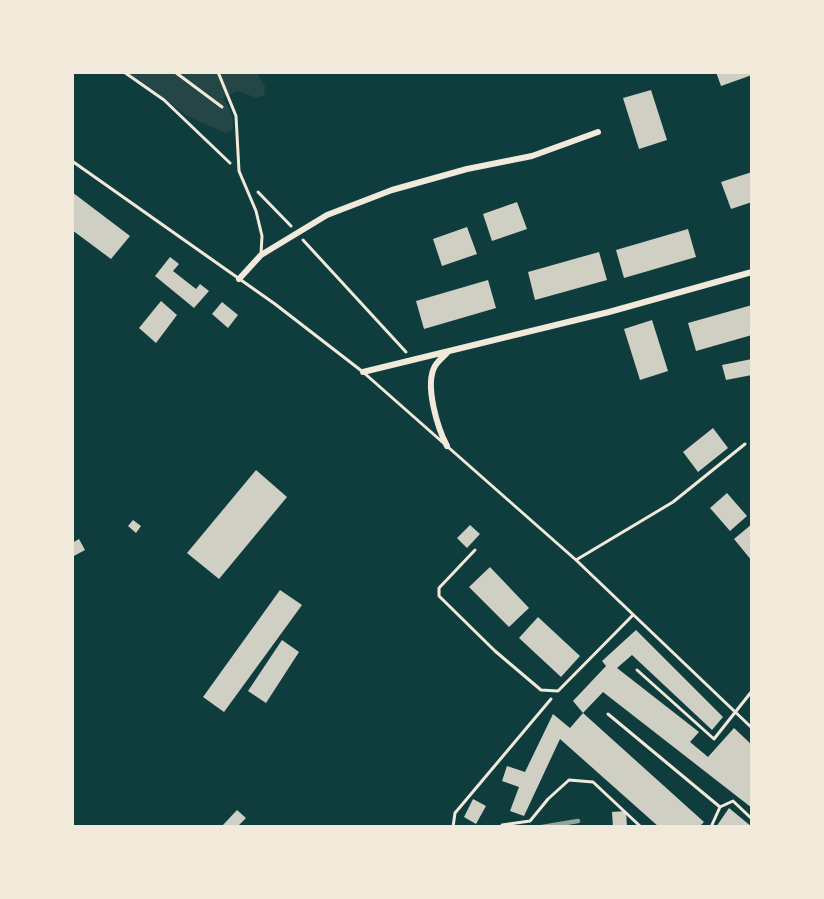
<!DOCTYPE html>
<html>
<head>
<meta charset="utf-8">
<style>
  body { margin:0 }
  #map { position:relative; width:824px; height:899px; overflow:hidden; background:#0f3d3e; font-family:Lato,sans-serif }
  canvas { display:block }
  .frame { position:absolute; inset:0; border:74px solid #f1e9da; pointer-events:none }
</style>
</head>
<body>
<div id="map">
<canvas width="824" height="899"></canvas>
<div class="frame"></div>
</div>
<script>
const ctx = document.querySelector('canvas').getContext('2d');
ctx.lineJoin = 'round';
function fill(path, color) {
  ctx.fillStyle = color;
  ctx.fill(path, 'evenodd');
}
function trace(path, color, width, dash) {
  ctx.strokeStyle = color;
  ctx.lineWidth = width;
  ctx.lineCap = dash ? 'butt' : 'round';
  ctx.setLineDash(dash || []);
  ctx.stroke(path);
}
fill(new Path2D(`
  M127,72H259L258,76L265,86L264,95L257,98L237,91L223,98C230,109 233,115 233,129L226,133L189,117Z`), '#244646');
fill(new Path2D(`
  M716,72H752V75L721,86Z
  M651,90L667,140L639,149L623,98Z
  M752,172V202L731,209L721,182Z
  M72,192L130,236L111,259L72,230Z
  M517,202L527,229L492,241L483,214Z
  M467,227L477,254L442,266L433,239Z
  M688,229L696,257L624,278L616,250Z
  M599,252L607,280L535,300L528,272Z
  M170,257L179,264L173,271L196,289L200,284L209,291L194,308L155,276Z
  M488,280L496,308L424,329L416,301Z
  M161,301L177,315L156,343L139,328Z
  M222,302L238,315L228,328L212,314Z
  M752,305V335L696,351L688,323Z
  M652,320L668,371L640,380L624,329Z
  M752,359V375L726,380L722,365Z
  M713,428L728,448L698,472L683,452Z
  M256,470L287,497L219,579L187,553Z
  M727,493L747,516L730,531L710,508Z
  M133,520L141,526L136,533L128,526Z
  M752,524V561L734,539Z
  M470,525L480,534L467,548L457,538Z
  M79,539L85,550L72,557V543Z
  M490,567L529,608L509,627L469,587Z
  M280,590L302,605L224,712L203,697Z
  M538,617L580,656L561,677L519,638Z
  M636,630L723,717L712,730L632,655L617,668L699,732L690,742L708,757L734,728L752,745V808L603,692L583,713L573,701L606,666L602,661Z
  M282,640L299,652L266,703L248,691Z
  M583,713L704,822L699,827H659L560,739L524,816L510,811L519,787L502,781L507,766L525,772L553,714L570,728Z
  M473,799L486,806L476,824L464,817Z
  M729,808L752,827H716Z
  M237,810L246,818L237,827H225L223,825Z
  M626,811L627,827H613L612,812Z`), '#cfcfc3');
trace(new Path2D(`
  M124,72L164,100L230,163
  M175,72L222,107
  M258,192L291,226
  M303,240L406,352
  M453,827L455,813L551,699`), '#f1e9da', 3);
trace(new Path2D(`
  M218,72L236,116L239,171L256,211L262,236L261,254
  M72,161L275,304L363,372L576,560L752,728
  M475,550L439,588V596L495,651L541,690L558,691L633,615
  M576,560L673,502L745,444
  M637,670L714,739L752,691
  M608,714L720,807L711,827
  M720,807L733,801L752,819
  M502,825L530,821L548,799L569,780L593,782L641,827`), '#f1e9da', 3);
trace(new Path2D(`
  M239,279L261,255L327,215L392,190L467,169L532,156L598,132
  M363,372L609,312L752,272
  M447,446C438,429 424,385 435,366C438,361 444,356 448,352`), '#f1e9da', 6);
trace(new Path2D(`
  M542,827L578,821`), '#97a49c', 4.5);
</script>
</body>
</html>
